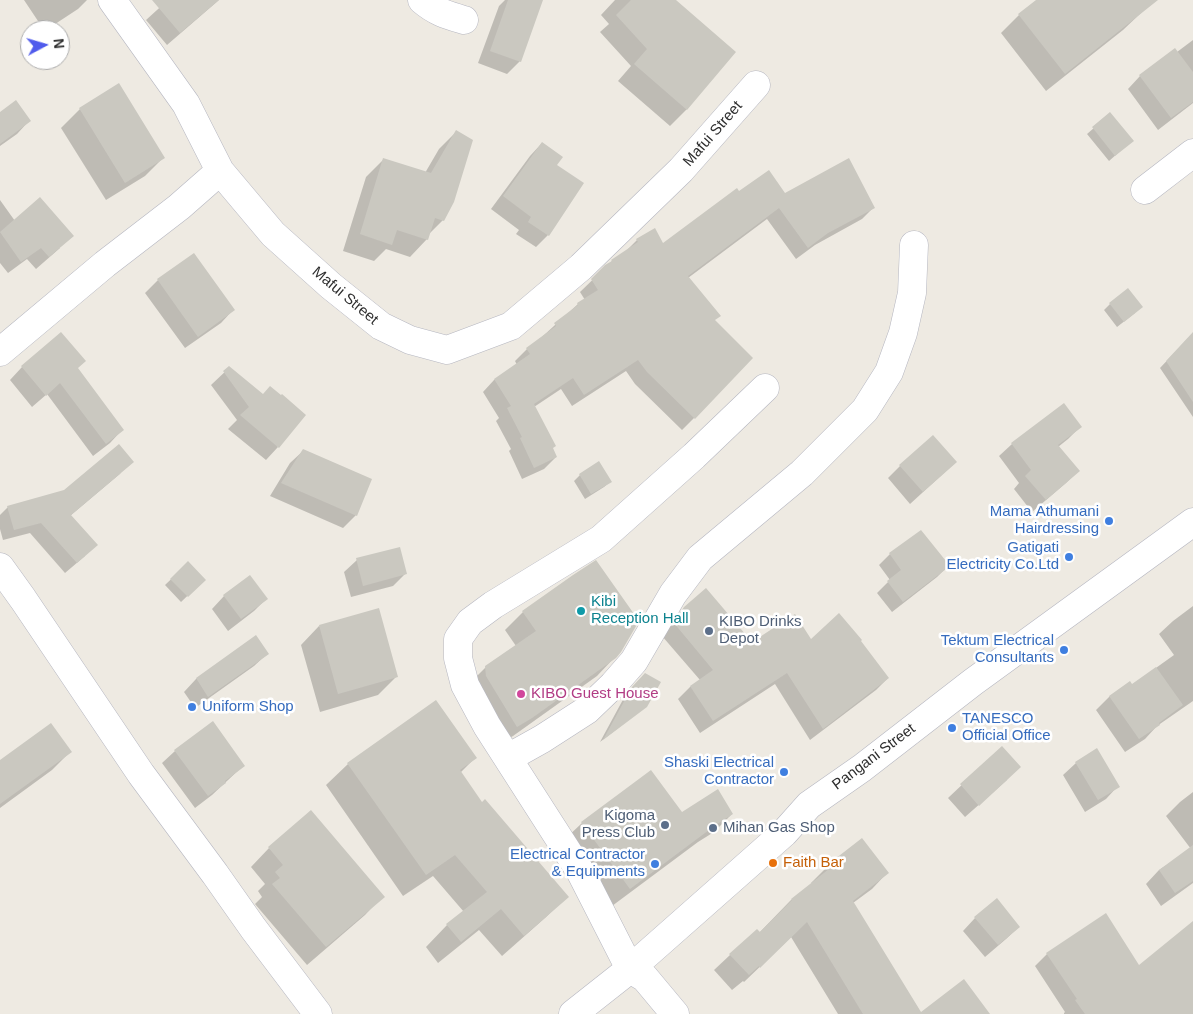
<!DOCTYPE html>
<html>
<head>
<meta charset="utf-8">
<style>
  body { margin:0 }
  #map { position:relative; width:1193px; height:1014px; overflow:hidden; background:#eeeae2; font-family:Arial,sans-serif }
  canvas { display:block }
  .north { position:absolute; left:20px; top:20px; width:50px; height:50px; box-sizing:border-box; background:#fff; border:1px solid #ababab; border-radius:50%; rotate:84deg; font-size:14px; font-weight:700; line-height:20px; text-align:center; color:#2e2e2e }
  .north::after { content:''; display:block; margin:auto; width:18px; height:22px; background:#505bec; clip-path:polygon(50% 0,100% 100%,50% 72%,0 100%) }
</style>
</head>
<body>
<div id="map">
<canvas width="1193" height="1014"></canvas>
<div class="north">N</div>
</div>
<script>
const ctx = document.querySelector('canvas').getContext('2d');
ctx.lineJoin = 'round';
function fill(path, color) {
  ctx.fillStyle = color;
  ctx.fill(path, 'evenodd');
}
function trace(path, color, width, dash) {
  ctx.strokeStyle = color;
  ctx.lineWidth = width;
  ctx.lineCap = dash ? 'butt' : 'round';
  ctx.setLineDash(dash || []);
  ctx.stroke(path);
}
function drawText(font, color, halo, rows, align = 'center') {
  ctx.font = font + ' Arial,sans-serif';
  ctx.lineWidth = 5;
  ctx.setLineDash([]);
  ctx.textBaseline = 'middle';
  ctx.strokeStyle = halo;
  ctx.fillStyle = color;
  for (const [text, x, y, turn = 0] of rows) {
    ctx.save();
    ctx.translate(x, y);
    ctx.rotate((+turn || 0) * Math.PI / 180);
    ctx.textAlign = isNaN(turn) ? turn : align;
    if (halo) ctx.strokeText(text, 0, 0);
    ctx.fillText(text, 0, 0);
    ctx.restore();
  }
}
fill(new Path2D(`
  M24,0H87L78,9L46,30H44Z
  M168,0H219L167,45L146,20Z
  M505,0H530L520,61L507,74L478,63L499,6Z
  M615,0H674L687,109L670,126L618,81L631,66L600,32L609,24L601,15Z
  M1038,0H1133L1142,12L1123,30L1046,91L1001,33L1019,15Z
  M1193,40V103L1158,130L1128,89L1140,76L1177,52Z
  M80,109L163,158L145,176L106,200L61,128Z
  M0,114L29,121L17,134L0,146Z
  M1110,114L1126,146L1109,161L1087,134Z
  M456,132L443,220L429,234L427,239L410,257L386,249L374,261L343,251L366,177L383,160L425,173L439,149Z
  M542,143L555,165L548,235L536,247L516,234L519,230L491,209L530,156Z
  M739,192L785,194L874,207L862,219L815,245L796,259L767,219L688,278L714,321L694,418L682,430L635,384L626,371L572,406L561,389L534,407L556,457L544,469L522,479L509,451L511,449L496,421L499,418L483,392L494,380L517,365L515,361L527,349L543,336L578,304L585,300L580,292L612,261L625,252L637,240L663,245Z
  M0,200L15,221L60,248L36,269L27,259L8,273L0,263Z
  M194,254L233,310L221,323L185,348L145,293L158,280Z
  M1110,304L1135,313L1117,327L1104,310Z
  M1193,333V417L1160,368Z
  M22,367L77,369L122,430L110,443L93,456L47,394L32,407L10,380Z
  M229,368L278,447L266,460L228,429L237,420L211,385Z
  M1080,427L1068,439L1058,447L1078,471L1066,483L1032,512L1014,489L1019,483L999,456L1012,444Z
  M303,451L371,480L356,515L343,528L270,496L290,463Z
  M956,462L910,504L888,478L900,466Z
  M599,463L610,482L604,487L585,499L574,481L580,475Z
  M121,473L70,516L85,556L65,573L30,533L3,540L0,529V515L8,507L65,491Z
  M921,531L948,566L937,577L892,612L877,593L890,580L879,565L890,554Z
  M357,560L406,573L393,586L351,597L344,572Z
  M188,563L204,580L181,602L165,585Z
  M573,576L615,657L597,676L513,736L499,744L468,685L486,667L516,646L505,630L523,612Z
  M224,596L266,599L254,611L228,631L212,609Z
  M1193,606V701L1157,726L1145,739L1125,752L1096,710L1110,696L1132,685L1174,655L1159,634L1173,621Z
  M684,608L752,644L811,641H860L888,678L876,690L810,740L775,684L700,733L678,699L690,687L700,680L662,636L671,621Z
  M319,626L397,676L378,695L320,712L301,645Z
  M255,637L267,654L254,666L195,708L184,692L196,679Z
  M639,680V712L600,742L626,694Z
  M1002,747L1007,780L965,817L948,798Z
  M175,751L243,766L212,795L195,808L162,763Z
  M70,752L52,770L0,808V761Z
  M475,758L460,773L481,804L567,897L545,918L502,956L479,930L438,963L426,947L447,925L464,912L433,876L403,896L326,785L348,764Z
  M1076,763L1118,786L1106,799L1085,812L1063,775Z
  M1193,792V883L1161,906L1146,884L1159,870L1191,849L1166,816L1180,802Z
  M681,813L732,814L714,832L698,842L612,906L564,840L582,823Z
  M269,848L383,896L365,915L307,965L255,904L262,897L258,891L265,884L251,867Z
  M827,867L887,873L872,889L853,903L921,1013L975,1014H838L791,937L744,982L743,981L732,990L714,970L730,955L759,933L791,900L812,884L811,883Z
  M975,918L1019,927L1006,939L985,957L963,931Z
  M1193,938V1014H1064V1013L1065,1012L1035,966L1047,954L1139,967Z`), '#0003');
fill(new Path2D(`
  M152,0H219L180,33Z
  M508,0H543L521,62L490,51Z
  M631,0H676L736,52L687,110L634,64L647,49L616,15Z
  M1036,0H1158L1065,74L1018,14Z
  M1175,48L1193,72V102L1171,118L1139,75Z
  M119,83L165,158L125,183L79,108Z
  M16,100L31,121L0,144V112Z
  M1110,112L1134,141L1115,156L1092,127Z
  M456,130L473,140L454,202L444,221L435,218L428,240L397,230L392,245L360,234L383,158L431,173Z
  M542,142L563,157L557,165L584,183L549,236L528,222L531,217L503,196Z
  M849,158L875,208L828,233L808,248L779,208L688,276L721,316L715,320L753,358L695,419L647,372L638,360L584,395L573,378L534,404L556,446L553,448L557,457L534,468L520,438L522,437L507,408L511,406L494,379L530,354L526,348L556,326L554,323L578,305L577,303L598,290L591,279L605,265L612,261L611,260L638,242L636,239L655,228L663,243L737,188L739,191L769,170L785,193Z
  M40,197L74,236L49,257L41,248L21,262L0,232Z
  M194,253L235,310L198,337L157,279Z
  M1128,288L1143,307L1124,322L1109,303Z
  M61,332L86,361L78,368L124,430L106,444L60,383L46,396L21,366Z
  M1193,332V402L1166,361Z
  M229,366L263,394L270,386L281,395L282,394L306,415L279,448L240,415L249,407L223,371Z
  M1064,403L1082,427L1058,445L1080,471L1046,500L1025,476L1031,470L1011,443Z
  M933,435L957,462L923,492L899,465Z
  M119,444L134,462L71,515L98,545L77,563L41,523L14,530L7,506L64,490Z
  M303,449L372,479L357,516L281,483Z
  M599,461L612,482L591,494L579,474Z
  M921,530L950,566L903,602L887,581L901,570L889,553Z
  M400,547L407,574L363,586L356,558Z
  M596,560L639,621L621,652L616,658L532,718L517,727L486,676L485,666L536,631L522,611L573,575Z
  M188,561L206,580L188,597L170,579Z
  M250,575L268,599L241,619L223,595Z
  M706,588L752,642L795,614L811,639L839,613L862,640L861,641L889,678L823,729L787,673L713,721L690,686L713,670L674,623L684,607Z
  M379,608L398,677L338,694L319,625Z
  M256,635L269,654L208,697L196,678Z
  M1156,667L1183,705L1159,723L1160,725L1139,739L1109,696L1130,681L1132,684Z
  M645,673L661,682L647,707L603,740L632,687Z
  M436,700L477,758L460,770L482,802L485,799L569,897L524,936L501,909L461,942L446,924L487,892L455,855L426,875L347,763Z
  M213,721L245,766L225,781L226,783L208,796L174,750Z
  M51,723L72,752L0,804V760Z
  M1002,746L1021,767L979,806L960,784Z
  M1097,748L1120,787L1098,800L1075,762Z
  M651,770L682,812L718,789L733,814L717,824L630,889L581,822Z
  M311,810L385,897L326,947L272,884L280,878L275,872L283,865L268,847Z
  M862,838L889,873L853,901L921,1012L964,979L990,1014H863L807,922L760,968L759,966L749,975L729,954L757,929L760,932L792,900L791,899L829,869L826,866Z
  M1193,845V881L1175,893L1159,870Z
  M997,898L1020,927L998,945L974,917Z
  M1106,913L1139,965L1193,921V1014H1085L1075,1000L1077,999L1046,953Z`), '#cac8c0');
const minor = new Path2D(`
  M112,0L186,104L220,171L273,234L331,286L381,326L410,340L447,350L511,326L581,267L681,170L756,85
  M422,0C436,12 447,15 464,20
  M1145,190L1193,153
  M0,352L105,264L179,207L220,171
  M0,567L23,599L141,774L215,874L253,928L318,1014
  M508,758L542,739L587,710L613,685L634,661L673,594L700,558L802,473L865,410L889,372L903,333L912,293L914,245
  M573,1014L630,969L784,833L809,805L862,768L973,682L1193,522
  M675,1014L645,978L630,969L580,871L487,726L465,685L458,658V639L470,622L493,605L601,539L694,456L765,388`);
trace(minor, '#b5b6c0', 29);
trace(minor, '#fff', 28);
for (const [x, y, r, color] of [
  [1109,521,5,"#3f7fe0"],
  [1069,557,5,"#3f7fe0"],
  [581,611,5,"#0f9aa8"],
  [709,631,5,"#5c6f8a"],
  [1064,650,5,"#3f7fe0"],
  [521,694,5,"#d1479c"],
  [192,707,5,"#3f7fe0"],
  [952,728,5,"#3f7fe0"],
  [784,772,5,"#3f7fe0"],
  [665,825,5,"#5c6f8a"],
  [713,828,5,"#5c6f8a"],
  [773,863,5,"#e8710a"],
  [655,864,5,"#3f7fe0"]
]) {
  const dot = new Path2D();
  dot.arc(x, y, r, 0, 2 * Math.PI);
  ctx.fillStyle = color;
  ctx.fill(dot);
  trace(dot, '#fff', 2);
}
drawText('15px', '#2e2e2e', '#fff', [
  ["Mafui Street",713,134,-49],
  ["Mafui Street",345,296,40],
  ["Pangani Street",874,757,-37]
]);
drawText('15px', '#366cbe', '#fff', [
  ["Mama Athumani",1099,512],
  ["Hairdressing",1099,529],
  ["Gatigati",1059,548],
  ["Electricity Co.Ltd",1059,565],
  ["Tektum Electrical",1054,641],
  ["Consultants",1054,658],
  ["Uniform Shop",202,707,"left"],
  ["TANESCO",962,719,"left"],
  ["Official Office",962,736,"left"],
  ["Shaski Electrical",774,763],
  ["Contractor",774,780],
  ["Electrical Contractor",645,855],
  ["& Equipments",645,872]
], 'right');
drawText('15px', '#0d838f', '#fff', [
  ["Kibi",591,602],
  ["Reception Hall",591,619]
], 'left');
drawText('15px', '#4e5e75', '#fff', [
  ["KIBO Drinks",719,622],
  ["Depot",719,639],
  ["Kigoma",655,816,"right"],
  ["Press Club",655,833,"right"],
  ["Mihan Gas Shop",723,828]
], 'left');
drawText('15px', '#b23c85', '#fff', [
  ["KIBO Guest House",531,694]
], 'left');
drawText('15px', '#c56008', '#fff', [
  ["Faith Bar",783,863]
], 'left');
</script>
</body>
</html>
